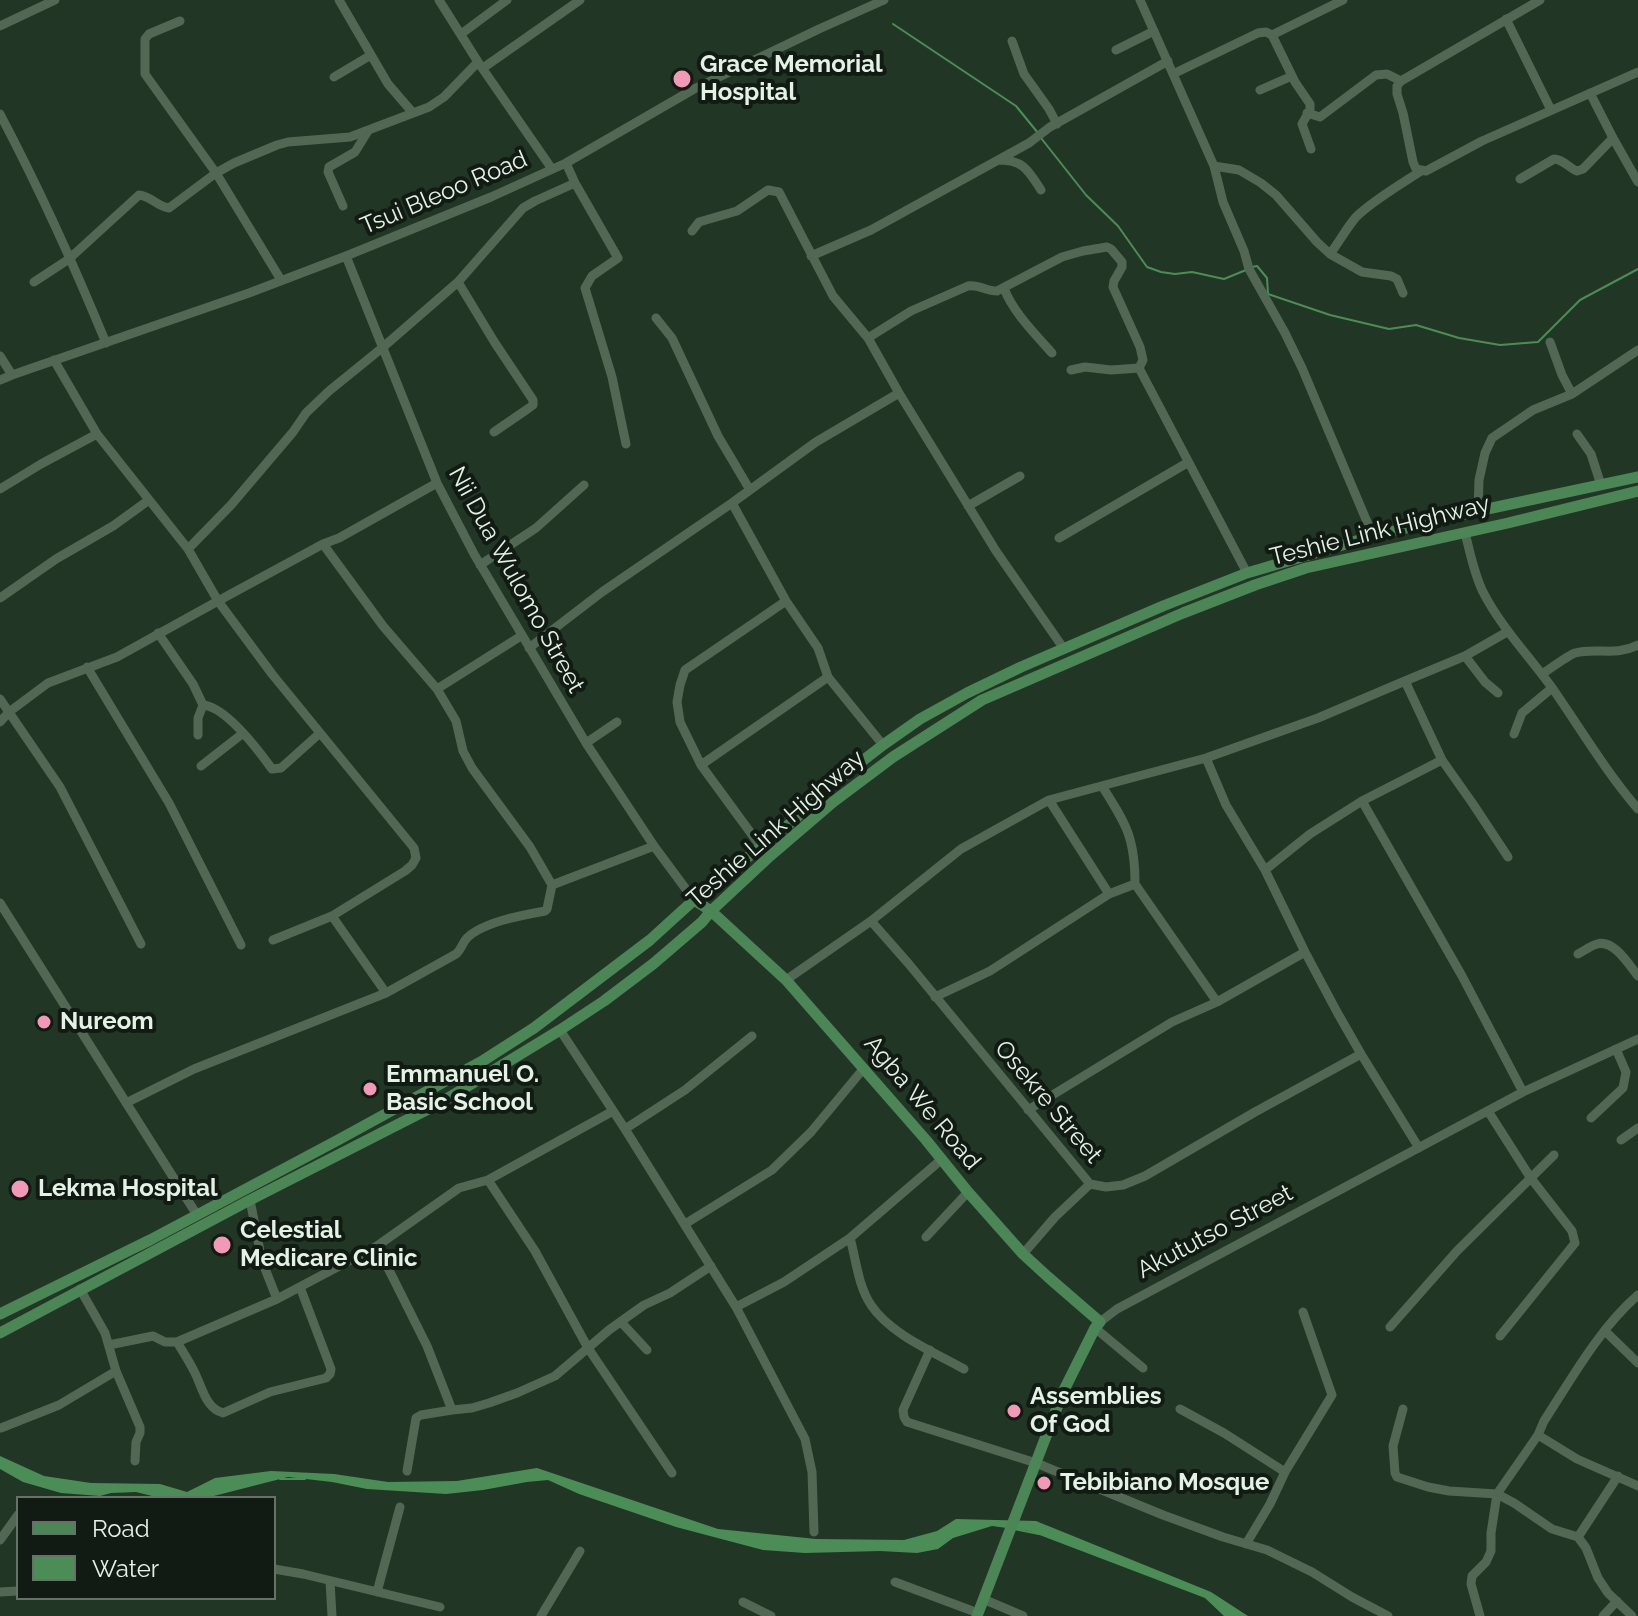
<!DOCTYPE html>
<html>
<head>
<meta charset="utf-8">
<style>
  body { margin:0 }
  #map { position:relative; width:1638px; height:1616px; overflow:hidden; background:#223625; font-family:Raleway,sans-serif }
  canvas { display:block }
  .legend { position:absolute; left:16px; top:1496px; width:260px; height:104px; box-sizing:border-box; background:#121b13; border:2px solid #667167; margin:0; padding:10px 14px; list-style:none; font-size:24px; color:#e4f1e5 }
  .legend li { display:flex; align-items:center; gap:16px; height:40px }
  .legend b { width:40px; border:2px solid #667167 }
</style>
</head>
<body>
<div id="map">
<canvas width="1638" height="1616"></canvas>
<ul class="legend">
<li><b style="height:10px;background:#4c8556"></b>Road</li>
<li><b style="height:22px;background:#4c8d57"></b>Water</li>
</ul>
</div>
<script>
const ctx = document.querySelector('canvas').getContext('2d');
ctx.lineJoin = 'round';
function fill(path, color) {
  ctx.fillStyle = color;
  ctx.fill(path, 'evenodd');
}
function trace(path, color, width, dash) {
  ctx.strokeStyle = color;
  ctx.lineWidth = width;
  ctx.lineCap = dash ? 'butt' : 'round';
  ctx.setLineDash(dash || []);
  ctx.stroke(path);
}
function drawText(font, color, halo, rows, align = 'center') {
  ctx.font = font + ' Raleway,sans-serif';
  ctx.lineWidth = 8;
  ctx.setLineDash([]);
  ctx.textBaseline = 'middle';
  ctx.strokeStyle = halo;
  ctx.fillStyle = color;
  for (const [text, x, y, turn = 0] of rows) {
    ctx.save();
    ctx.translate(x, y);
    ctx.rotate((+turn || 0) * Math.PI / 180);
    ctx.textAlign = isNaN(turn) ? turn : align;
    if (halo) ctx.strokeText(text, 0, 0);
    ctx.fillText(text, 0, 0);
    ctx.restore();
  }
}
fill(new Path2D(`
  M0,1456L44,1476L91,1483L160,1484L187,1492L215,1478L271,1471L334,1474L388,1482L457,1481L537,1468L718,1529L816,1539L904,1540L937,1531L956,1519L1036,1521L1211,1592L1248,1616H1224L1205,1598L1029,1531L992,1526L953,1538L938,1549L917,1553L880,1551L805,1553L763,1550L676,1527L579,1494L548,1480L527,1482L483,1490L446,1494L367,1489L332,1482L288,1477L206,1498H160L136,1492L111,1493L100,1496L61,1493L23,1482L0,1469Z`), '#4c8d57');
trace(new Path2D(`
  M893,24L1016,106L1038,133
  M1041,138L1086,195L1118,226L1147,267L1161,272L1175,274L1192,272L1224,279L1246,270
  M1252,267L1257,266L1267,278L1268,294L1330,315L1389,329L1416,325L1459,338L1500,345L1538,342L1580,300L1638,269
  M280,1479H305
  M1014,1529L1039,1534`), '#4c8d57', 2);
trace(new Path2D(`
  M339,0L388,84L413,113
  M439,0L478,62L552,169
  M1140,0L1214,166L1223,202L1244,251L1249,269L1285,333L1302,368L1373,536
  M1540,0L1401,81L1397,86V94L1403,113L1413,162L1416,169L1426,171L1482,141L1638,72
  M1506,19L1551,110
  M180,21L149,34L145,39V74L216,173L281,280
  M0,26L55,0
  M461,34L507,0
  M1272,35L1295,82L1310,104V110L1302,124L1311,149
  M1012,41L1024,74L1049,109L1057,124
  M1116,50L1154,31
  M483,68L580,0
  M1173,74L1258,33L1266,32L1272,35L1343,0
  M334,77L371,55
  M1260,90L1292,76
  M1590,93L1613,138L1638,182
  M1307,113L1320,117L1376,75L1387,74L1401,81
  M0,114C39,188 74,265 106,343
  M998,160C1024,160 1028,170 1041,190
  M566,163L575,183L618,258L592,276L585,288L612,377L626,444
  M1214,166L1239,170L1261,183L1276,195L1317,242L1330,254L1362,272L1391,276L1397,279L1403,293
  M1520,179L1554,159C1563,159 1569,168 1577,171L1583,169L1613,138
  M343,206L328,172L329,167L355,152L368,131
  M692,231L699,222L737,211L768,190L779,192L833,296L868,338L899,393L996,551L1064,649
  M1330,254C1339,242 1346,229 1356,217C1372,201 1401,184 1421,171
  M346,256L437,483L474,554L586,743L654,846L694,900
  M811,256L871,230L1029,143L1050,127L1168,61
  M34,282L69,259L139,195C151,196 158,207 169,208L216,173L234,163L277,145L288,142L350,137L429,107L444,97L478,62
  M458,282L495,343L533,400V405L529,408L494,432
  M1004,288C1012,311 1036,335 1052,353
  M656,318L672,338L718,436L750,490
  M868,338L911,311L968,286C978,284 986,291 997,291L1062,257L1083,251L1107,247L1111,249L1122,262V267L1114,281L1113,287L1140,347L1143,360L1139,368L1247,573
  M1550,342L1562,375L1572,394
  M0,356L12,375
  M54,360L97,434L188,549
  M1071,370L1085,367L1111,370L1139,368
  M0,380L12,375L249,293L346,256L491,197L566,163L694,89L819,29L884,0
  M1577,434L1591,454L1601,485
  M437,483L339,538L323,544L218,601L188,549L231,505L293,432L306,413L329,391L382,348L458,282L523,208L535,201L575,183
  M0,489L41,464L97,434
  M732,503L786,601L685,670L680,685L677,702L680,722L701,765L761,847
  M968,506L1020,476
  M1478,511L1479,480L1485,453L1492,438L1533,410L1572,394L1638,350
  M1465,533C1470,552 1474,574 1483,592C1502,629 1532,659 1555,692C1582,731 1607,773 1638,809
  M1059,538L1187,463
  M323,544L383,626L437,689
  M480,565L536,528L584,485
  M0,598L56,559L113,526L149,500
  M786,601L818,648L828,677L883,745
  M158,633L193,684L203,705L198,718V735
  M521,636L437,689L456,721L463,751L472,768L530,847L552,885
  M529,648L602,592L732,503L816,442L899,393
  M1465,656L1485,682L1498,693
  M87,667L169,803L241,945
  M1542,674C1550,669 1567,656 1575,653C1598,647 1614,657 1638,645
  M0,699L60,787L141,944
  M203,705C226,707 259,751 272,769L281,768L320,733
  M0,722L9,712L48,683L117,657L218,601L272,674L414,848L416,858L412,865L405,871L332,916L273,940
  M1514,734L1522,713L1552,688
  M586,743L617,722
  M1206,758L1318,718L1405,681
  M1442,760L1473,804L1508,857
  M701,765L828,677
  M201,766L242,734
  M1102,786C1126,824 1135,837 1135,884
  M1049,800L1109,894
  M1362,801L1462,976L1523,1092
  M1265,870L1310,834L1362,801L1442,760L1405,681L1465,656L1507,632
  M0,903L197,1215
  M332,916L386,993
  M871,921L908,963L1090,1184L1106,1187L1123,1185L1145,1176L1255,1112L1361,1054
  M1578,954C1584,951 1590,946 1597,944C1614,939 1629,965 1638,976
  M786,980L871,921L961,849L1049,800L1206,758L1226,805L1265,870L1305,952L1337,1012L1361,1054L1419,1148
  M935,997L990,971L1109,894L1135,884L1217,1002
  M560,1030L625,1129L736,1307L805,1439L812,1472L814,1532
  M126,1103L194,1069L386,993L456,954C462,949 462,943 467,938C483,922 523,915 545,911L547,909L552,885L654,846
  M1028,1110L1172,1022L1217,1002L1305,952
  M613,1111L488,1180L459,1188L377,1246L427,1346L452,1410L472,1408L489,1403L517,1393L555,1376L609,1330L644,1305L670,1293L711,1266
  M1488,1111L1530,1177L1572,1231L1575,1243L1500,1336
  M1591,1118L1623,1088L1626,1072L1616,1049
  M625,1129L685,1090L752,1036
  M1621,1140L1638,1128
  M488,1180L535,1251L588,1348L672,1473
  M250,1200L262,1261L277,1299
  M685,1224L772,1170L811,1132L864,1068
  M926,1237L968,1192
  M850,1238C856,1259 858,1286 871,1305C890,1334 934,1352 964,1369
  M1023,1254L1055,1217L1090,1184
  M80,1289L105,1333L116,1371L140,1427V1433L136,1442L135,1461
  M1638,1295C1599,1329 1572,1378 1544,1421L1538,1435L1577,1459L1638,1486
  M736,1307L784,1282L850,1238L942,1159
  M621,1322L647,1350
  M1100,1322L1117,1309L1523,1092L1638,1039
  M1390,1327L1457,1251L1554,1155
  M1095,1328L1143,1368
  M1605,1331L1638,1363
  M177,1342C183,1352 189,1361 194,1371C202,1386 205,1408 223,1413L270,1392L326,1378L330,1374L331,1369L300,1287
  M109,1345L153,1336L165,1342H177L277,1299L377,1246
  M930,1350L903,1410L904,1417L907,1422L1036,1463L1163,1515L1223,1537L1267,1550L1312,1572L1352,1597L1388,1616
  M1180,1409L1224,1433L1285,1472
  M1403,1409L1393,1446L1395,1473L1397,1477L1428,1487L1449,1491L1497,1494L1514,1503L1552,1529L1578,1537L1586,1548L1598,1578L1608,1593L1632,1616
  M1,1428L59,1405L116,1371
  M407,1471L416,1418L421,1415L452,1410
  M1578,1537L1618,1476
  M0,1540L18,1515
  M1246,1544L1270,1504L1285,1472L1332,1395L1303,1312
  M274,1569L303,1574L440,1607
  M330,1581L332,1616
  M895,1582L978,1613
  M0,1592L18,1591
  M377,1592L400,1507
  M983,1599L1023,1616
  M743,1602L771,1616
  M541,1616L580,1551
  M1480,1616L1471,1584L1472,1576L1486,1562L1491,1551V1533L1497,1494L1538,1435
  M1603,1616L1617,1601`), '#526854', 9);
trace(new Path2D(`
  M694,900L711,911L786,980L926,1140L968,1192L1023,1254L1048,1277L1100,1322L1095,1328L1063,1392L977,1616
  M0,1314L150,1240L338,1140L484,1060L534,1028L650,940L694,900L787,826L839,779L883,745L920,719L967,693L1021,667L1163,606L1247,573L1373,536L1478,511L1638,477
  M0,1333L250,1200L440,1103L560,1030L604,1001L653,964L702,922L711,911L770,856L833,802L893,757L982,700L1183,613L1255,585L1306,568L1508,523L1638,491`), '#4c8556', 11);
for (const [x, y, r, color] of [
  [682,79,10,"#f09ab7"],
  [44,1022,8,"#f09ab7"],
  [370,1089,8,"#f09ab7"],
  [20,1189,10,"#f09ab7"],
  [222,1245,10,"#f09ab7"],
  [1014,1411,8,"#f09ab7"],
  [1044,1483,8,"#f09ab7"]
]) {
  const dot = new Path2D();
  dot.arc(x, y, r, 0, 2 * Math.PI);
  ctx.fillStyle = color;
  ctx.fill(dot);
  trace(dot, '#121b13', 3);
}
drawText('bold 24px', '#e4f1e5', '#121b13', [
  ["Grace Memorial",700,65],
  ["Hospital",700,93],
  ["Nureom",60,1022],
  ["Emmanuel O.",386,1075],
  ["Basic School",386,1103],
  ["Lekma Hospital",38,1189],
  ["Celestial",240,1231],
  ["Medicare Clinic",240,1259],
  ["Assemblies",1030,1397],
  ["Of God",1030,1425],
  ["Tebibiano Mosque",1060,1483]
], 'left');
drawText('24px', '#e4f1e5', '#121b13', [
  ["Tsui Bleoo Road",444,193,-23],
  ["Teshie Link Highway",1380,531,-14],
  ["Nii Dua Wulomo Street",516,580,61],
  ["Teshie Link Highway",776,829,-41],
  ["Osekre Street",1048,1102,50],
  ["Agba We Road",922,1103,50],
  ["Akututso Street",1215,1232,-28]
]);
</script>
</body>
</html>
